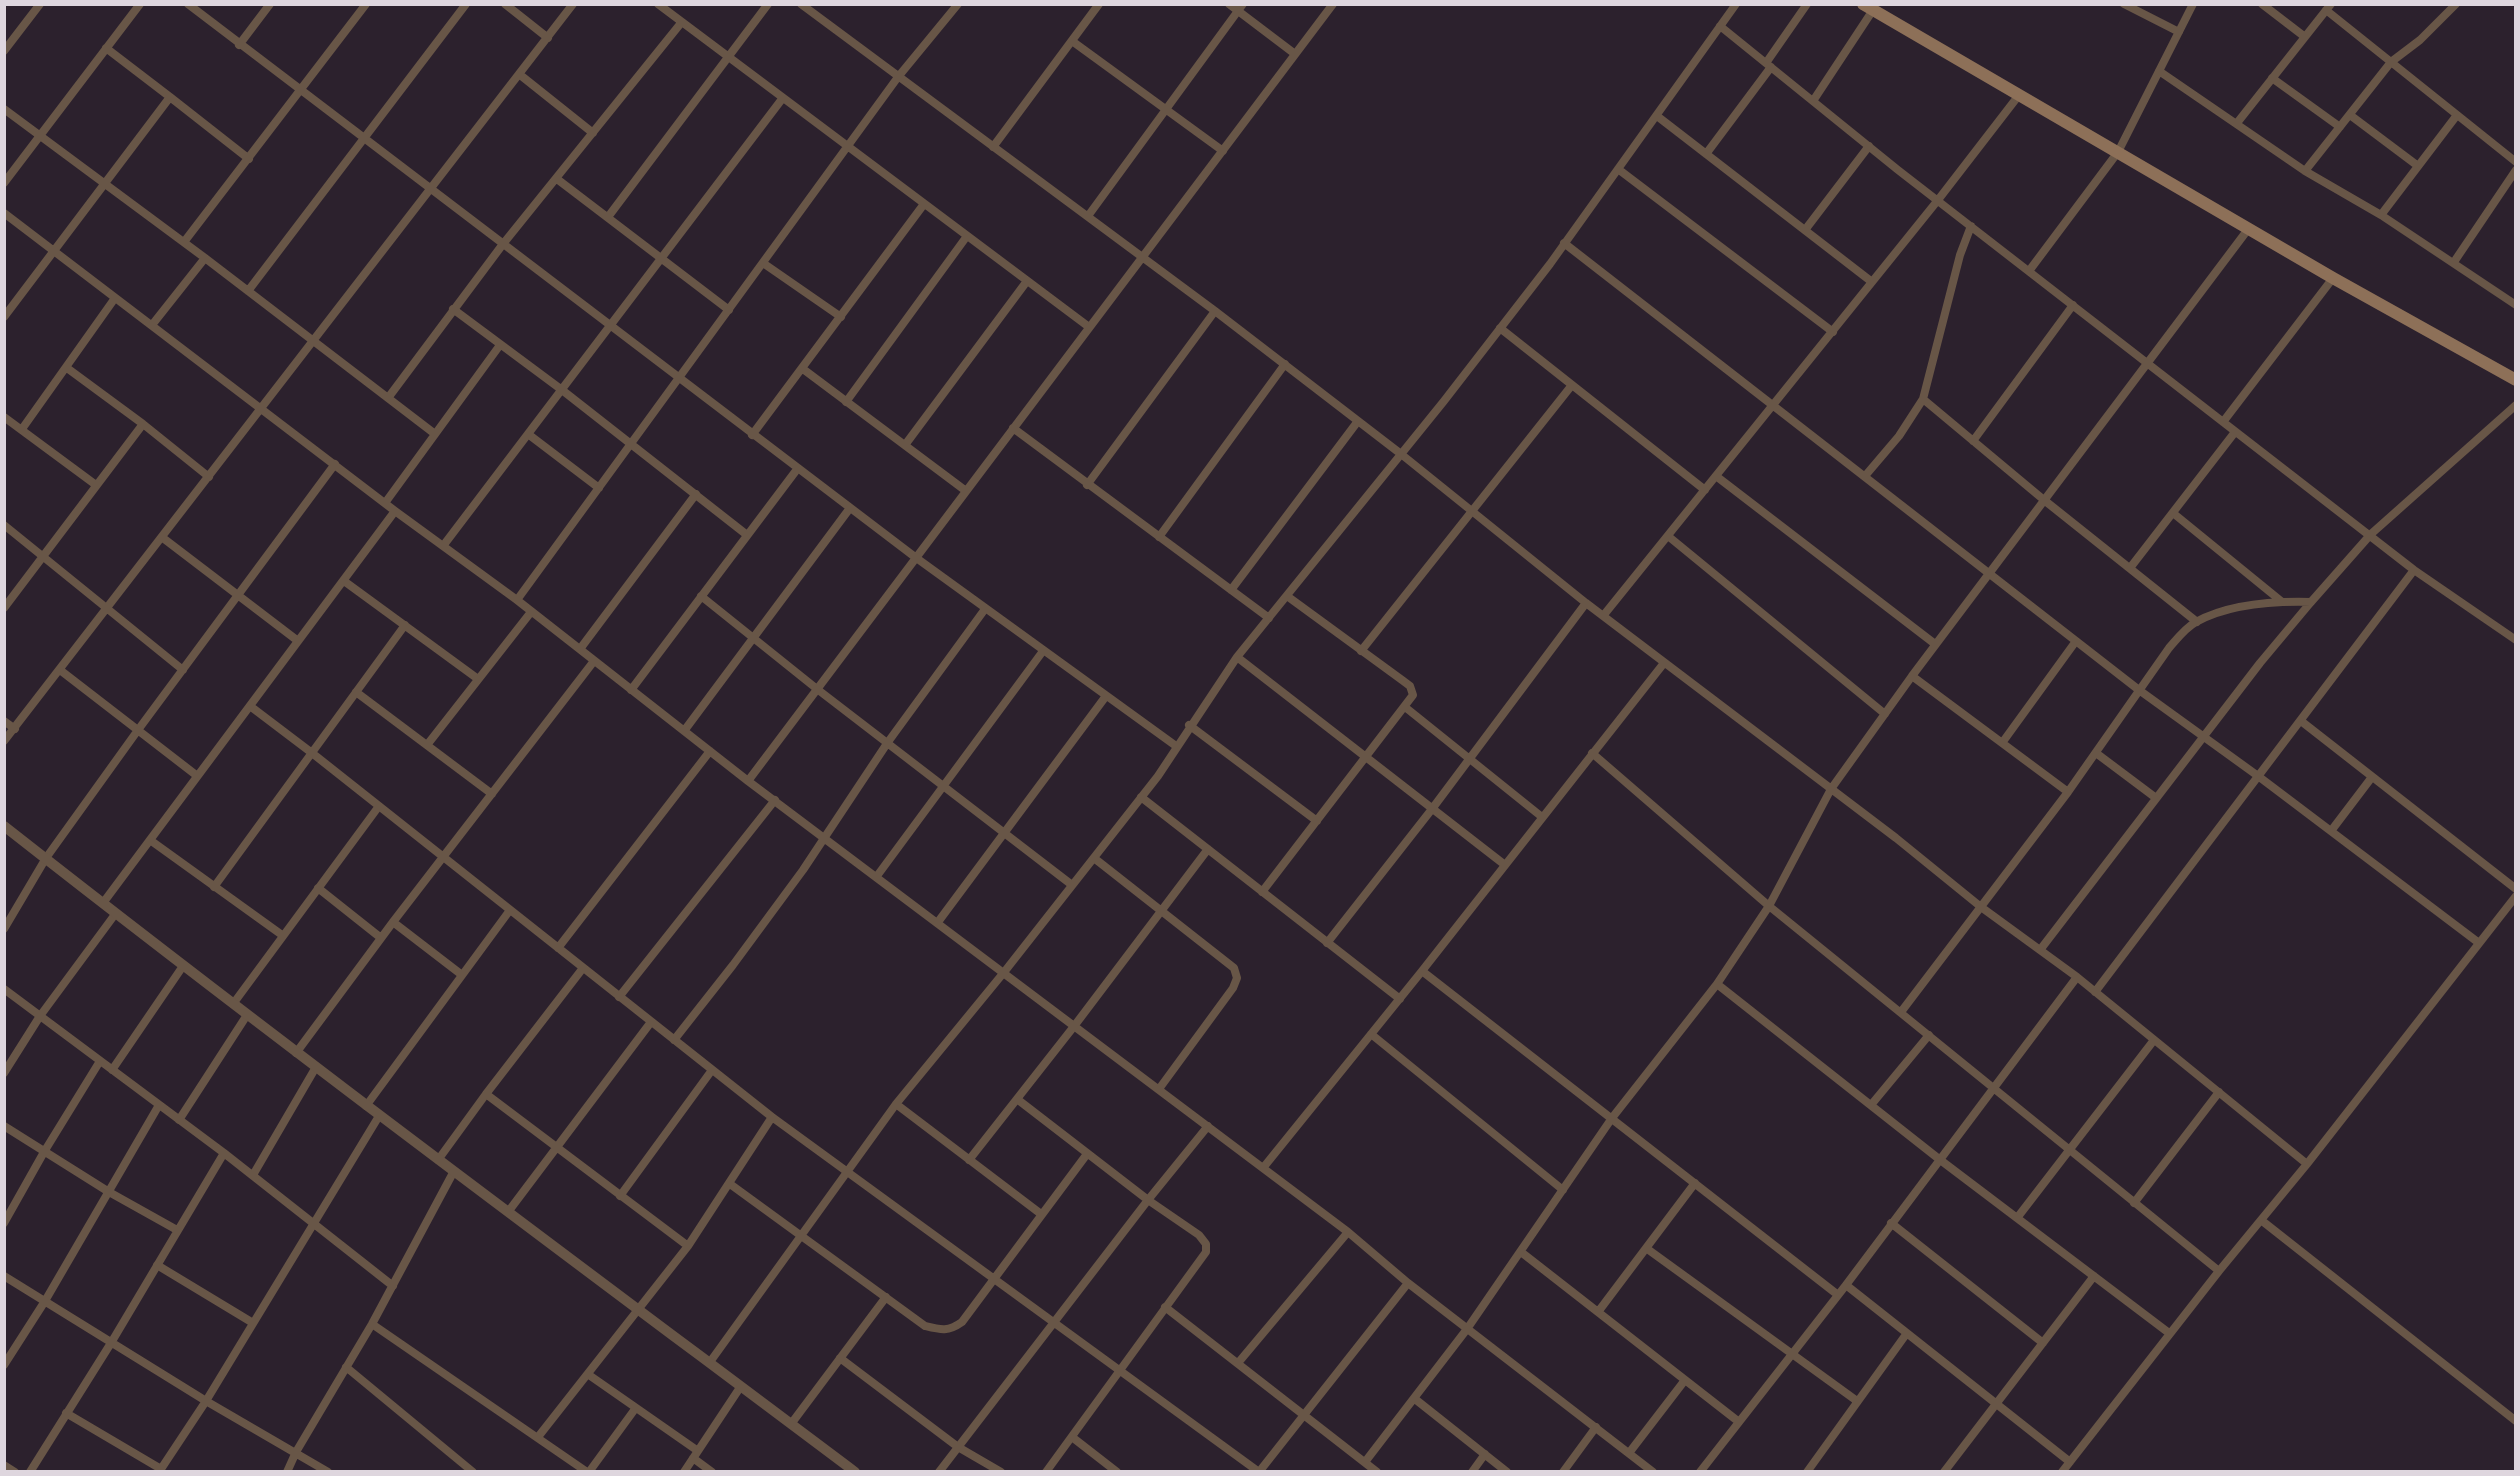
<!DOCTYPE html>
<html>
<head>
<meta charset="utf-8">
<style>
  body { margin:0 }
  #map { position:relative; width:2520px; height:1476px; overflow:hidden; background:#2c212d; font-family:"Varela Round",sans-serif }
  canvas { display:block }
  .frame { position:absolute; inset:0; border:6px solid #ded6de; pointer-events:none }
</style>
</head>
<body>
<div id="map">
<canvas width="2520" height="1476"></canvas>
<div class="frame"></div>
</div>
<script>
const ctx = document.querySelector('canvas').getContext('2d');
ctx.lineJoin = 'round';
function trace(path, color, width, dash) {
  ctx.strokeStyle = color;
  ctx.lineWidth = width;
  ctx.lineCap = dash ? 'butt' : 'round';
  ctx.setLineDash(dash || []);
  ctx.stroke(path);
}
trace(new Path2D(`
  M188,4L915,557L1176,746
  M505,4L548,38
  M658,4L1089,327
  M801,4L1215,311L1401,454L1586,603L1896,838L1981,907L2077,977L2307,1164
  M1229,4L1295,54
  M2124,4L2179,32
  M2262,4L2305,37
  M2326,10L2516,162
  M1720,26L1898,170L2414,570L2516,640
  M1072,41L1223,151
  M239,45L270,4
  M4,51L40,4
  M1766,63L1807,4
  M2159,71L2305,171L2381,215L2516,305
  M519,74L593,133
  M2272,78L2340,127
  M170,97L249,159
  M1813,101L1873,10
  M4,109L205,258L435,434
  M2350,115L2418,166
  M1657,116L1872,282
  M2237,123L2331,4
  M993,147L1099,4
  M1706,154L1771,67
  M1618,169L1833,332
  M2305,171L2391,62L2420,40L2456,4
  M557,179L729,310
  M4,183L140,4
  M4,213L395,511L517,600L748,781L1348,1232L1408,1283L1653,1472
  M2381,215L2457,115
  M1088,216L1243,4
  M608,217L768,4
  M1805,230L1869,146
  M184,242L366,4
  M1564,243L2139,690L2258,776L2479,943
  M2454,262L2516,170
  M763,263L841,317
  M2029,271L2118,152L2193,4
  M248,291L466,4
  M453,309L562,390L747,535
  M4,317L170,97L106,48
  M152,325L205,258
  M1500,328L1705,490
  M67,368L143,424
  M803,369L966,491
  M388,398L503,244L681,23
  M1923,399L2044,500L2197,622
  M846,402L967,236
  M4,417L96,485
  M2223,422L2333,278
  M1013,428L1269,618
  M22,429L115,298
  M528,434L599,488
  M752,435L924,204
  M1973,441L2073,305
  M905,445L1027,281
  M1716,476L1935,644
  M1865,476L1899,436L1923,399L1960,255L1971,226
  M1087,485L1215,311
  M385,503L500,345
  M2173,513L2281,601
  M4,525L183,670
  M1668,536L1885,714
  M1159,537L1285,364
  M163,538L298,641
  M443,546L782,99
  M2130,568L2235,432
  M344,581L478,679
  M1231,590L1358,421
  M701,596L817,689L1072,885
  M517,600L898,77L958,4
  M4,608L143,424L209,477
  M1603,616L1938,200L2019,95
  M580,649L696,494
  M1361,651L1572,385
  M1237,657L1505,865
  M60,670L196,775
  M1912,676L2068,792
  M631,690L798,468
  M356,692L492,794
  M250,706L312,753L772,1117L1259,1472
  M1405,707L1542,817
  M4,721L15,729
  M2301,721L2516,889
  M1189,725L1317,821
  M684,731L850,508
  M4,741L573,4
  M2002,743L2076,641
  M427,745L531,612
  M1592,753L1769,906L2219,1271
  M2096,753L2156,798
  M748,781L1333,4
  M1141,797L1400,999
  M2331,831L2372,777
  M150,840L282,935
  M1094,858L1234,968L1237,978L1233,988L1159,1089
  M877,876L1043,651
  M214,887L405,625
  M318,888L381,938
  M1262,892L1413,695L1410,686L1402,680L1287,596
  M103,903L395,511
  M393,922L462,975
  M938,922L1106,696
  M4,929L46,858L138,730L335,464
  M1327,943L1432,809L1586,603
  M558,948L710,751
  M2040,950L2260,663L2311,602L2371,534L2516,405
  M1422,971L1838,1295
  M1717,984L1939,1159L2169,1333
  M4,989L224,1153L393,1286
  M2095,992L2414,570
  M619,997L775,800
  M233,1004L379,806
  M1901,1012L2068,792L2169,648C2177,639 2185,628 2196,622C2229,604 2274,601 2311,602
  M1371,1034L1563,1190
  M674,1040L733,965L803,870L888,742L985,609
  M296,1053L393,922L594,661
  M112,1070L183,966
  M4,1073L40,1016L116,913
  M486,1094L688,1246
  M1017,1099L1148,1200L1199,1235L1206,1244V1252L1046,1472
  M896,1104L1041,1214
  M1871,1105L1929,1035
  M366,1106L510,910
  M179,1120L247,1015
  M4,1126L109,1192L177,1230
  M438,1160L486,1094L583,968
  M969,1160L1075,1025L1208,849
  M1263,1168L1422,971L1664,663
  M253,1175L316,1067
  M730,1184L925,1326C941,1330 948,1332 962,1322L1087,1154
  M620,1196L712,1070
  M2134,1203L2219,1092
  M508,1212L651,1022
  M2017,1218L2154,1040
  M2261,1220L2516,1421
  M4,1223L44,1152L100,1061
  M1891,1223L2043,1343
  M1646,1248L1857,1401
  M1521,1252L1739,1422
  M157,1265L253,1323
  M4,1276L206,1401L328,1472
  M1846,1285L2070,1462
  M1165,1307L1377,1472
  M1598,1312L1695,1183
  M372,1324L587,1472
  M840,1358L958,1447L1001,1472
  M710,1362L896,1104L1005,971L1158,776L1237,657L1444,401L1550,264L1736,4
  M1238,1363L1348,1232
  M4,1365L45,1301L159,1105
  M346,1367L473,1472
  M589,1375L698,1451
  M1415,1399L1507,1472
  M66,1413L161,1469
  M791,1424L886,1297
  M538,1437L688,1246L772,1117
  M1072,1437L1117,1472
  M1629,1453L1685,1380
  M693,1458L712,1472
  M1365,1462L1467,1329L1612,1118L1717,984L1769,906L1831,789L1912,676L2249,228
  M4,1465L15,1472
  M30,1472L111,1343L224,1153
  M159,1472L206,1401L379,1116
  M287,1472L296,1452L372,1324L454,1171
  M589,1472L635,1409
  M684,1472L741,1386
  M939,1472L1148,1200L1208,1126
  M1259,1472L1408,1283
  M1472,1472L1485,1454
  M1563,1472L1596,1427
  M1700,1472L1846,1285L2077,977
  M1807,1472L1907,1333
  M1944,1472L2094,1276
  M2062,1472L2219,1271L2307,1164L2516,896`), '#685647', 8);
trace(new Path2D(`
  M4,826C284,1046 570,1258 855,1472`), '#685647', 10);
trace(new Path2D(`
  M1863,4L2333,278L2516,380`), '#8d7058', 12);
</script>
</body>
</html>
